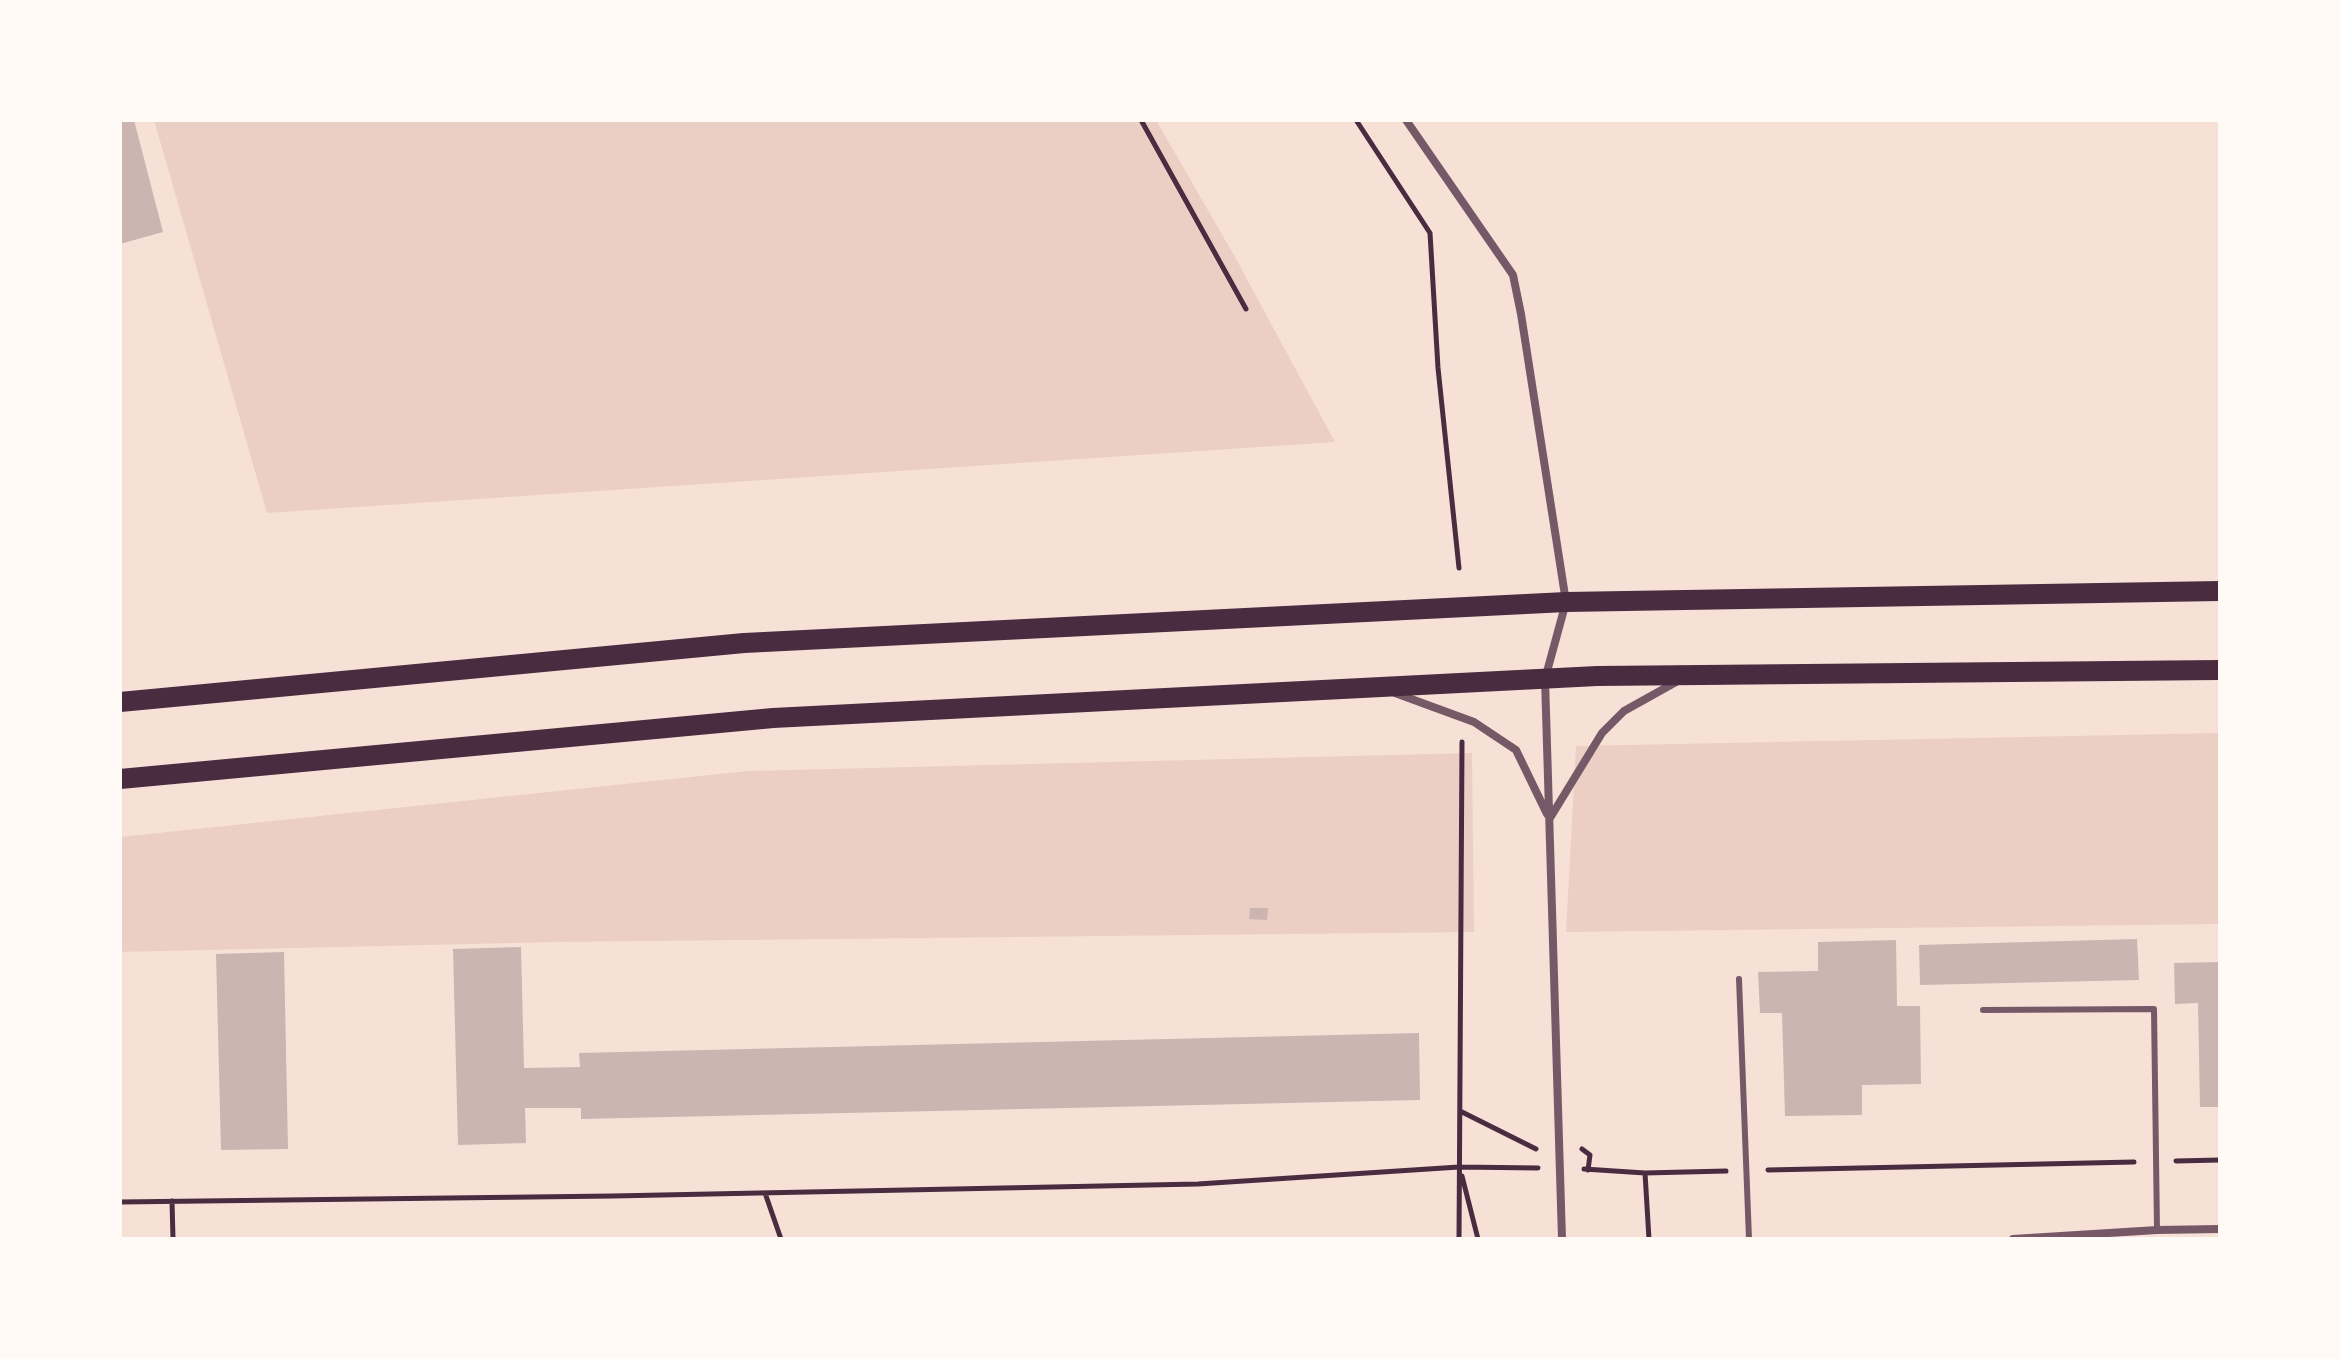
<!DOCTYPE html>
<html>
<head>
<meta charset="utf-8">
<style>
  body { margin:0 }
  #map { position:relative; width:2340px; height:1359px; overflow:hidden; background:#f7e1d7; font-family:Quicksand,sans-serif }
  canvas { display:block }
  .frame { position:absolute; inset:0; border:122px solid #fffaf5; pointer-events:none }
</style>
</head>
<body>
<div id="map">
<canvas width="2340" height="1359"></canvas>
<div class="frame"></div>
</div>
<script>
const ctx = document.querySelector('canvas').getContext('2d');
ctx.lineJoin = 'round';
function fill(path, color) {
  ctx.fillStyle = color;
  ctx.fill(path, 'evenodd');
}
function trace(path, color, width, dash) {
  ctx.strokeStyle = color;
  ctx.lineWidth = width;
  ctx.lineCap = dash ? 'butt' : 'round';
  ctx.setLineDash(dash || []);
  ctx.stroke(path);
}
fill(new Path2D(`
  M154,120H1156L1235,257L1335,442L267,513Z
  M2220,733V924L1566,932L1576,746Z
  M1472,753L1474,932L557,942L120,952V837L748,771Z`), '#ebcfc5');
fill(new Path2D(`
  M120,120H134L163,232L120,244Z
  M1250,908H1268L1267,920L1249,919Z
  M2137,939L2139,980L1920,985L1919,945Z
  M1896,940L1897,1006H1920L1921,1084L1862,1085V1115L1785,1116L1782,1013H1760L1758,972L1818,971V942Z
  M521,947L524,1068L580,1067L579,1053L1419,1033L1420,1100L581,1119V1108H525L526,1143L458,1145L453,949Z
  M284,952L288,1149L221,1150L216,954Z
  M2220,962V1107H2200L2198,1003L2175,1004L2174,963Z`), '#ccb4b1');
trace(new Path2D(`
  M1141,120L1246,309
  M1356,120L1430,233L1438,368L1459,568
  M1460,1111L1536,1149
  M1582,1149L1590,1155L1588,1170
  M2176,1161L2220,1160
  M1584,1169L1645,1173L1726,1171
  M1768,1170L2134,1162
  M1645,1173L1649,1239
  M1462,1176L1478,1239
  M765,1193L781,1239
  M172,1201L173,1239
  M120,1202L613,1196L1198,1184L1459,1167L1538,1168
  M1459,1239L1462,742`), '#4a2c40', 5);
trace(new Path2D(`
  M1739,979L1749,1239
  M1983,1010L2154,1009L2157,1230`), '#755966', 6);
trace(new Path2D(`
  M1406,120L1513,275L1521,314L1566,602L1545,679L1562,1239
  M1395,693L1474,722L1516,750L1547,814
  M1550,818L1602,733L1624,711L1676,682
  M2013,1239L2157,1230L2220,1229`), '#755966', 8);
trace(new Path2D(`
  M120,702L744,643L1566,602L2220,591
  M120,779L773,718L1597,676L2220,670`), '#4a2c40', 20);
</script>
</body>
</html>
